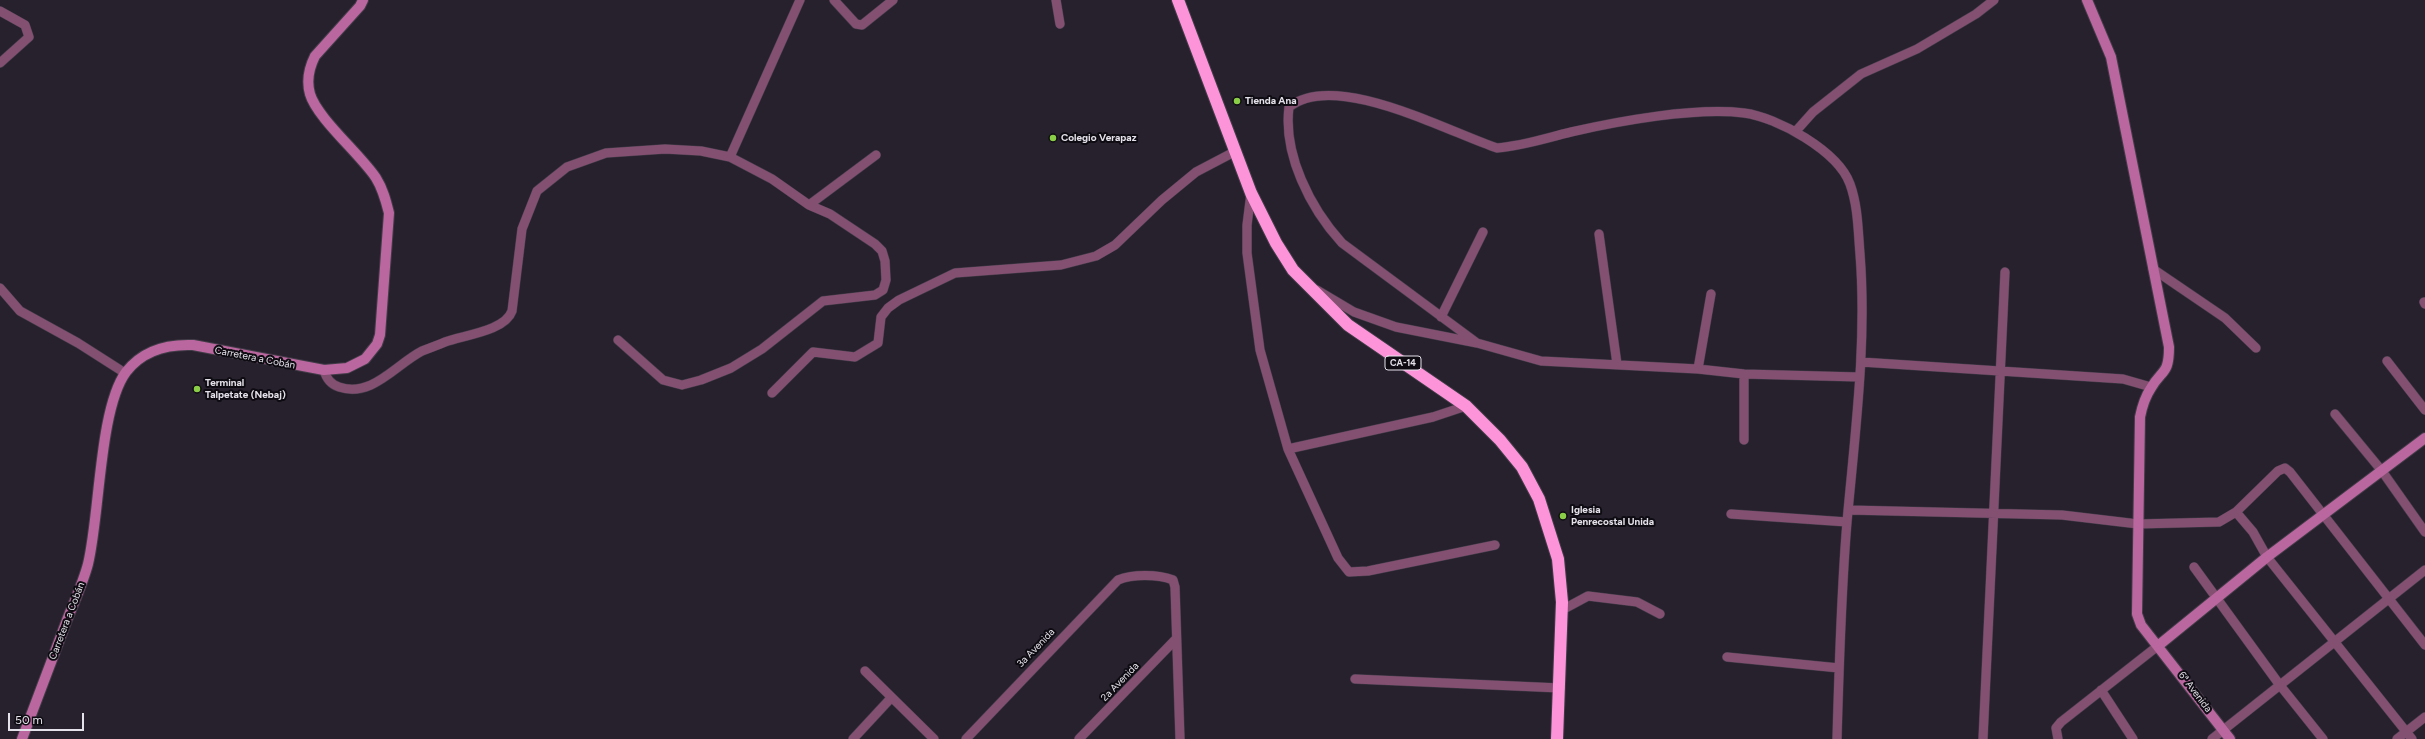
<!DOCTYPE html>
<html>
<head>
<meta charset="utf-8">
<style>
  body { margin:0 }
  #map { position:relative; width:2425px; height:739px; overflow:hidden; background:#27212e; font-family:Figtree,sans-serif }
  canvas { display:block }
  .scale { position:absolute; left:8px; top:713px; width:76px; height:18px; box-sizing:border-box; border:2px solid #e6e2eb; border-top:0; padding-left:5px; font-size:12px; line-height:14px; white-space:nowrap; color:#e6e2eb; -webkit-text-stroke:3px #0e0c12; paint-order:stroke }
</style>
</head>
<body>
<div id="map">
<canvas width="2425" height="739"></canvas>
<div class="scale">50 m</div>
</div>
<script>
const ctx = document.querySelector('canvas').getContext('2d');
ctx.lineJoin = 'round';
function trace(path, color, width, dash) {
  ctx.strokeStyle = color;
  ctx.lineWidth = width;
  ctx.lineCap = dash ? 'butt' : 'round';
  ctx.setLineDash(dash || []);
  ctx.stroke(path);
}
function drawText(font, color, halo, rows, align = 'center') {
  ctx.font = font + ' Figtree,sans-serif';
  ctx.lineWidth = 4;
  ctx.setLineDash([]);
  ctx.textBaseline = 'middle';
  ctx.strokeStyle = halo;
  ctx.fillStyle = color;
  for (const [text, x, y, turn = 0] of rows) {
    ctx.save();
    ctx.translate(x, y);
    ctx.rotate((+turn || 0) * Math.PI / 180);
    ctx.textAlign = isNaN(turn) ? turn : align;
    if (halo) ctx.strokeText(text, 0, 0);
    ctx.fillText(text, 0, 0);
    ctx.restore();
  }
}
const street = new Path2D(`
  M834,0L856,24L862,25L893,0
  M1056,0L1060,24
  M0,11L25,25L29,37L0,63
  M1796,131L1813,112L1861,74L1917,49L1976,14L1994,0
  M730,157L800,0
  M1251,193L1247,225V253L1260,350L1288,449L1338,558L1349,572L1368,571L1495,545
  M809,205L876,155
  M1599,234L1617,364
  M2153,269L2225,318L2256,348
  M0,288L20,311L78,343L125,373
  M1317,290L1354,312L1396,327L1477,343L1541,361L1698,369L1744,374L1859,377
  M2424,302L2425,304
  M1441,317L1483,232
  M1477,343L1342,243C1310,208 1283,154 1289,107C1335,70 1448,132 1497,148C1522,146 1546,138 1571,132C1619,121 1695,107 1744,113C1777,117 1838,151 1850,184C1858,206 1858,230 1860,254C1867,343 1855,433 1847,522C1841,594 1839,667 1837,739
  M2387,361L2425,410
  M1861,362L2123,379L2151,387
  M1698,369L1711,294
  M324,370C326,378 330,384 339,387C372,398 395,365 422,351C430,348 438,345 445,342C464,335 505,331 512,311L522,229L537,191L567,167L606,153L665,149L701,151L730,157L772,179L809,205L830,214L875,244L882,251L885,261L886,280L883,290L875,295L823,301L762,349L731,368L701,380L682,385L663,380L618,340
  M772,393L813,352L855,357L878,343L881,317L888,308L899,300L955,273L1061,265L1096,256L1115,245L1162,200L1196,172L1236,151
  M2335,414L2382,471L2425,532
  M1744,440V374
  M1288,449L1433,417L1466,406
  M1849,510L2062,515L2138,524L2219,522L2236,512L2278,471L2285,468L2290,472L2425,645
  M2236,512L2253,532L2267,557L2412,739
  M1731,514L1847,522
  M2194,567L2279,684L2323,739
  M1562,610L1588,596L1637,602L1660,614
  M1727,657L1839,668
  M865,671L934,739
  M1355,679L1560,688
  M2101,690L2133,739
  M853,739L891,698
  M966,739L1118,580C1132,574 1158,574 1173,580L1175,587L1180,739
  M1079,739L1176,639
  M1983,739L2005,272
  M2058,739L2056,728L2061,722L2159,645
  M2212,739L2425,570
  M2397,739L2425,717`);
const secondary = new Path2D(`
  M2087,0L2111,57L2169,347C2169,375 2162,369 2151,388C2145,397 2142,407 2140,417L2137,614L2141,625L2230,739
  M2159,645L2267,557L2425,438
  M22,739C37,699 52,660 67,620C74,602 83,583 88,564C100,515 99,409 126,372C142,351 167,344 193,345L324,370L347,368L365,359L377,344L380,335L389,213C386,201 383,189 376,178C361,155 317,118 310,94C306,80 309,68 315,56L360,6L363,0`);
const highway = new Path2D(`
  M1178,0L1251,193L1276,243L1293,270L1348,325L1466,406L1500,440L1522,467L1539,499L1558,559L1562,602L1557,739`);
trace(street, '#423c48', 10);
trace(secondary, '#423c48', 12);
trace(highway, '#423c48', 14);
trace(street, '#845072', 9);
trace(secondary, '#ba669f', 10);
trace(highway, '#fd94da', 12);
for (const [x, y, r, color] of [
  [1237,101,4,"#8ace47"],
  [1053,138,4,"#8ace47"],
  [197,389,4,"#8ace47"],
  [1563,516,4,"#8ace47"]
]) {
  const dot = new Path2D();
  dot.arc(x, y, r, 0, 2 * Math.PI);
  ctx.fillStyle = color;
  ctx.fill(dot);
  trace(dot, '#0e0c12', 1.5);
}
for (const [x, y, w] of [
  [1403,363,36]
]) {
  const box = new Path2D();
  box.roundRect(x - w / 2, y - 7, w, 14, 3);
  ctx.fillStyle = '#0e0c12';
  ctx.fill(box);
  trace(box, '#e6e2eb', 1);
}
drawText('bold 9px', '#e6e2eb', null, [
  ["CA-14",1403,363]
]);
drawText('bold 10px', '#e6e2eb', '#0e0c12', [
  ["Tienda Ana",1245,101],
  ["Colegio Verapaz",1061,138],
  ["Terminal",205,383],
  ["Talpetate (Nebaj)",205,395],
  ["Iglesia",1571,510],
  ["Penrecostal Unida",1571,522]
], 'left');
drawText('10px', '#e6e2eb', '#0e0c12', [
  ["Carretera a Cobán",255,358,11],
  ["Carretera a Cobán",67,621,-69],
  ["3a Avenida",1036,648,-46],
  ["2a Avenida",1120,682,-46],
  ["6ª Avenida",2195,692,53]
]);
</script>
</body>
</html>
